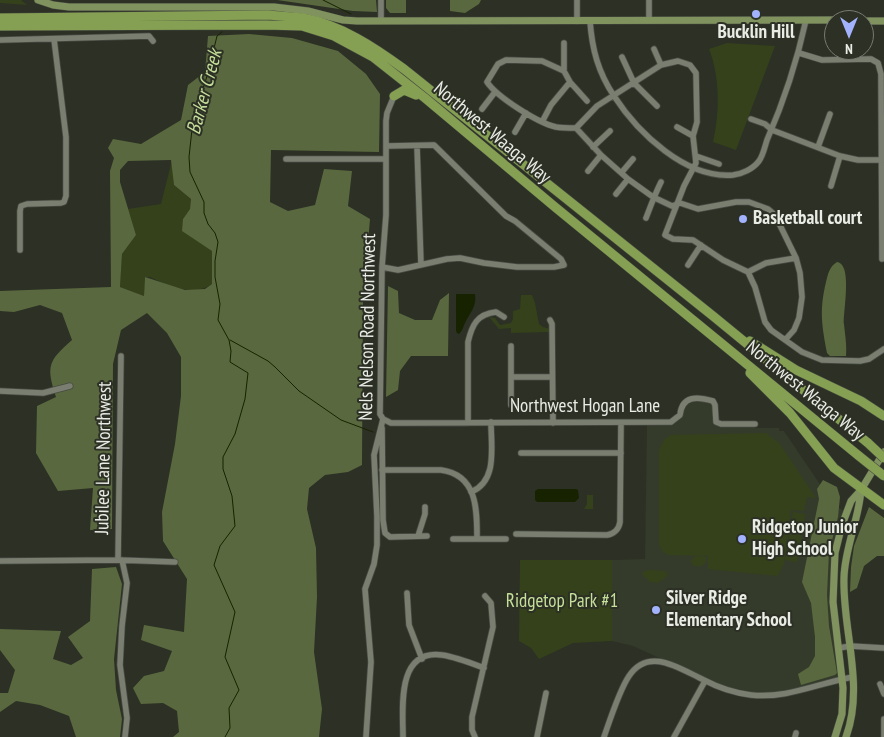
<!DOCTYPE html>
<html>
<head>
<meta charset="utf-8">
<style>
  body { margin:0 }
  #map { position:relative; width:884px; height:737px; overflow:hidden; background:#2c3025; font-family:"PT Sans Narrow",sans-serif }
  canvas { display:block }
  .north { position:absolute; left:824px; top:10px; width:50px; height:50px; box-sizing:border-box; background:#2c3025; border:1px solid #787b72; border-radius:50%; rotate:180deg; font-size:14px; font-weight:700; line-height:20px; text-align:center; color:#e9ece5 }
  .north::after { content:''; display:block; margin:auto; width:18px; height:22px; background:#a2b2fd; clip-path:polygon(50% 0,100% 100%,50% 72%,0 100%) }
</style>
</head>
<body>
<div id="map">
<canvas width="884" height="737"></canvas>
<div class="north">N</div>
</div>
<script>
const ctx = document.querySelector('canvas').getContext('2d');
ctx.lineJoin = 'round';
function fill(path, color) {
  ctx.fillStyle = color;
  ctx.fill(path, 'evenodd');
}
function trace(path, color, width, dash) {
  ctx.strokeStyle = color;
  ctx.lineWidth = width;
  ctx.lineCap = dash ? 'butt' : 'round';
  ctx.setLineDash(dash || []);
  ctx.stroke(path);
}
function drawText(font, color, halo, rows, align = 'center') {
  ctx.font = font + ' "PT Sans Narrow",sans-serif';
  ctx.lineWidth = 4;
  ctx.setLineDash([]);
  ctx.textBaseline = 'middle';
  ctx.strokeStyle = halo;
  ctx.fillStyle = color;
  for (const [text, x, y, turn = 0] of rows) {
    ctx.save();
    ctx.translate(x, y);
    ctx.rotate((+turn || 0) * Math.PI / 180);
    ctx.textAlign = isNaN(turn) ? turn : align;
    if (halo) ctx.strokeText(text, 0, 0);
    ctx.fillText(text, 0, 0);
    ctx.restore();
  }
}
fill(new Path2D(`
  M690,399L713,401L717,422L755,424V428H779V431H784L834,505L846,512L833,582L843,679L769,695L731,691L633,646L612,641V560L645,559L647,423L676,419L681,406Z`), '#343b2a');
fill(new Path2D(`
  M0,0H21L27,5L0,3Z
  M727,43L775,46L736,150L713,142C720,112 720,77 709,49Z
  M172,160L174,185L191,199L190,209L183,219L212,251V284C194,297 168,286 150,277H145L144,296L120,287L122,254L136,235L128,209L161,204Z
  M521,295H532L535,303L539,324L543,327L550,329V332L511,333V328L499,329L489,317L495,318L500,325L511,323L513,319V311L520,309Z
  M766,433L780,444L816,498L807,497L804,511L791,510L784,563L778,576L708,569V556L669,555L663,552L659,545V450L664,440L671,435Z
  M587,495H593V509H584L587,504Z
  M793,512L805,514L797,562L785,560Z
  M695,556L706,557V562L702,566H694L690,561Z
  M520,560H612V641L573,643L539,659L531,648L519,641Z
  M648,570L665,571L668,575L658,583L650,582L642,574L643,572Z`), '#35411b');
fill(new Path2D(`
  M277,0H376L377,12L353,11Z
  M386,0H406V13H390L386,8Z
  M450,0H481L479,4L465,13L450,11Z
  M249,34L292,38L338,51L366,74L380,94L379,152L271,150L270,202L288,211L315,205L324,169L352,171L348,206L370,219L363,302L362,465L348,472L325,475L309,488L307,509L316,548L317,597L314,652L322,709L319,737H173L179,732L177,711L163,703L141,704L133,688L144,676L164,671L172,651L141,640L144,625L184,632L187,579L163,541L162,512L175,444L181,396V357L167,333L147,313L121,330L113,364L112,529L90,530L93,488L58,491L36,453L37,406L56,397C46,366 48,361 72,340L62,313L40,305L14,312L0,311V291L111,287L110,171L114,158L108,148L113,139L141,144L181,120L188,85L205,72L208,36ZM171,160L174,185L191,199L190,209L183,219L182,231L212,251V284L205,289L185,290L145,277L144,296L120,287L122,254L136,235L120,182V170L128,161Z
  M837,262C853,264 843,312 844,324C845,335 847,345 846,356H830L827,353C822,326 819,311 826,282C828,274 829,267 837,262Z
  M388,286L398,291L399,313L415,320H432L440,300L449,293L448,356H411L400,371L398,390L386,397Z
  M823,480L837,487L840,497L838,517L829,552L827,595L829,626L837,673L835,675L801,685L798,674L809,667L815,656V637L811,603L802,582L819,499L817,489Z
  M869,507L884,518V556H877L864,566L857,588L850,592L851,567L854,546Z
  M116,567L122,584L114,659L116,690L122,719L120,737H76L69,716L40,705L16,701L0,712V693H8L15,670L0,650V629L61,631L53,659L71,665L83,658L68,637L90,621L92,569Z`), '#59683e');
fill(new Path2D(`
  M456,294H475C477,307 470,312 465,323C463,327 463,330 459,334L457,333L456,331Z
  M538,489H576L578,490L579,498L575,502H537L535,500V491Z`), '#172300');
trace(new Path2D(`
  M323,0L351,14
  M222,32L217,36L208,73L193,120L189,157L190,172L204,202V213L208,224L215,233L218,242L215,261V277L220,304L218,320L229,340L231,351L230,362L248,373L245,399L235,434L223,457V469L232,496L235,526L220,546L214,565L235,612L225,657L239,690L229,708L230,728L225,737
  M230,340L268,361L275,367L299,391L341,420L373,432`), '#172300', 1);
const minor = new Path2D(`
  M381,0V21
  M577,0V21
  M649,0V20
  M590,21C592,49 598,72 614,96C638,133 686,179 733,175C742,174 753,169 759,161C763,156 765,146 767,140C784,101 797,61 806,20
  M0,40L149,36L153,41
  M654,49L661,65
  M799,53L822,60L871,59L878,63L881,74L882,259
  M622,57L634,83L657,106
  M564,71V43
  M482,109L495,92
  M751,119L765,124L772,130L840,156L858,160H882
  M542,122L551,105L570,82
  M677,127L693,136
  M576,128L597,106L661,65L678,61L690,65L696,73L697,122L693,136L696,163L684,186L665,235L673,239L693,240L723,260L748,272L755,287L765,322L771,330L802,352L822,360L860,361L869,359L884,349
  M576,128L601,155L628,179L653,197L672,206L680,203L698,209L736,202H749L768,209L775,215L796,258L800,273L802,297L799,318L794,330L785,340
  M576,128C569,128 562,128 556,127C538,123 497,97 487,82L498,64L506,60L542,61L564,71L570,82L587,101
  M515,132L526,113
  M417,146L421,265
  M593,147L610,131
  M818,147L830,114
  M696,156L719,164
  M286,159H386
  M588,171L601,155
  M622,172L633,159
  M831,186L840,156
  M616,194L628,179
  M646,218C651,205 655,194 661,182
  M20,250V211L21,206L27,204L61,203L64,202L66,196V137L54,39
  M688,265L701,245
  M382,267L398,270L447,259L460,258L484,263L517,267H554L564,265L561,259L515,221L506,216L434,145L387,146
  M748,272L766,263L796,258
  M550,320L552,324L553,423
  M511,346V405
  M511,377H552
  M0,391L43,393L70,386
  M383,419L391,423H402L671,422L680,415C682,396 696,396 713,401L715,405L716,422L721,424H755
  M468,423V342C472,325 477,314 496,312L504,317
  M382,428L383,520L385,533L390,537L427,536
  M521,453H621
  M382,470H441C478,475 477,511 477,539
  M471,492C498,481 491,447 491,422
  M516,534L607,535C614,534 619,529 620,522L621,423
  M418,536L425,514V507
  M453,539H506
  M118,560L121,356
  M122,560L127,583L122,626L120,665L127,718L125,737
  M0,561L118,560L175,562
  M407,593L409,625L422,659
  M839,648L850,646L884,648
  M880,684L884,694
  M366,737L371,662L365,589L374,564L377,545V516L374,455L383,419L380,414L382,267L386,215V121L387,113L394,96
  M403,737C403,708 396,649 442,655C456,657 471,663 484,668
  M475,737L472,730V717L493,627L491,603L485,596
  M537,737L546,693
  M604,737C610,720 619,691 629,676C649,646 680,669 704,680C719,688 735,693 751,695C786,699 819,683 853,677
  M674,737L705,681
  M795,737L796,733
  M884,737V719`);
const major = new Path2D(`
  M38,0L53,5L69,7H274L308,11L343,20L357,21L834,20
  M864,21H884
  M835,737L842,714L843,688L833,602L835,553L842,525L851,501L861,490L884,452
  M846,737C865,685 842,629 844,577C845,547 859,519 861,490`);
const highway = new Path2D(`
  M0,18L268,15C279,16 292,17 303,18C341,25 374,47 404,69L713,316L868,443
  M0,26L266,25L302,26L334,36L373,57L425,98L555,207L859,456
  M394,96L404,90L416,95
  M750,341L796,370L861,401L884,416
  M750,373L790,413L834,468L884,505`);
trace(minor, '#474b42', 7);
trace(major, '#474b42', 8);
trace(highway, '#474b42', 10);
trace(minor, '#797e71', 5.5);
trace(major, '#80925e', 7);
trace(highway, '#85a052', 9);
const highwayBridge = new Path2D(`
  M868,443L884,458
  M859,456L884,476`);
trace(highwayBridge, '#474b42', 10, []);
trace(highwayBridge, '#85a052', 9);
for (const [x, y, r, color] of [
  [756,14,5,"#a2b2fd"],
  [743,219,5,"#a2b2fd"],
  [742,539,5,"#a2b2fd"],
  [656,610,5,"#a2b2fd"]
]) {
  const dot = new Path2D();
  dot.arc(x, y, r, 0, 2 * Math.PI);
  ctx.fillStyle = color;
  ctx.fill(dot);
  trace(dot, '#2c3025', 2);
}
drawText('bold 19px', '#e9ece5', '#2c3025', [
  ["Bucklin Hill",756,33,"center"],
  ["Basketball court",753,219],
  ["Ridgetop Junior",752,528],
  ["High School",752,550],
  ["Silver Ridge",666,599],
  ["Elementary School",666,621]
], 'left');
drawText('19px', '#e9ece5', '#2c3025', [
  ["Northwest Waaga Way",492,133,40],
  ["Nels Nelson Road Northwest",368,327,-89],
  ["Northwest Waaga Way",805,391,39],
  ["Northwest Hogan Lane",585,407],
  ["Jubilee Lane Northwest",104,458,-89]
]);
drawText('19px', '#c6df99', '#2c3025', [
  ["Ridgetop Park #1",562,602]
]);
drawText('italic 20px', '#c5de99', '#2c3025', [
  ["Barker Creek",205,92,-75]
]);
</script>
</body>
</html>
